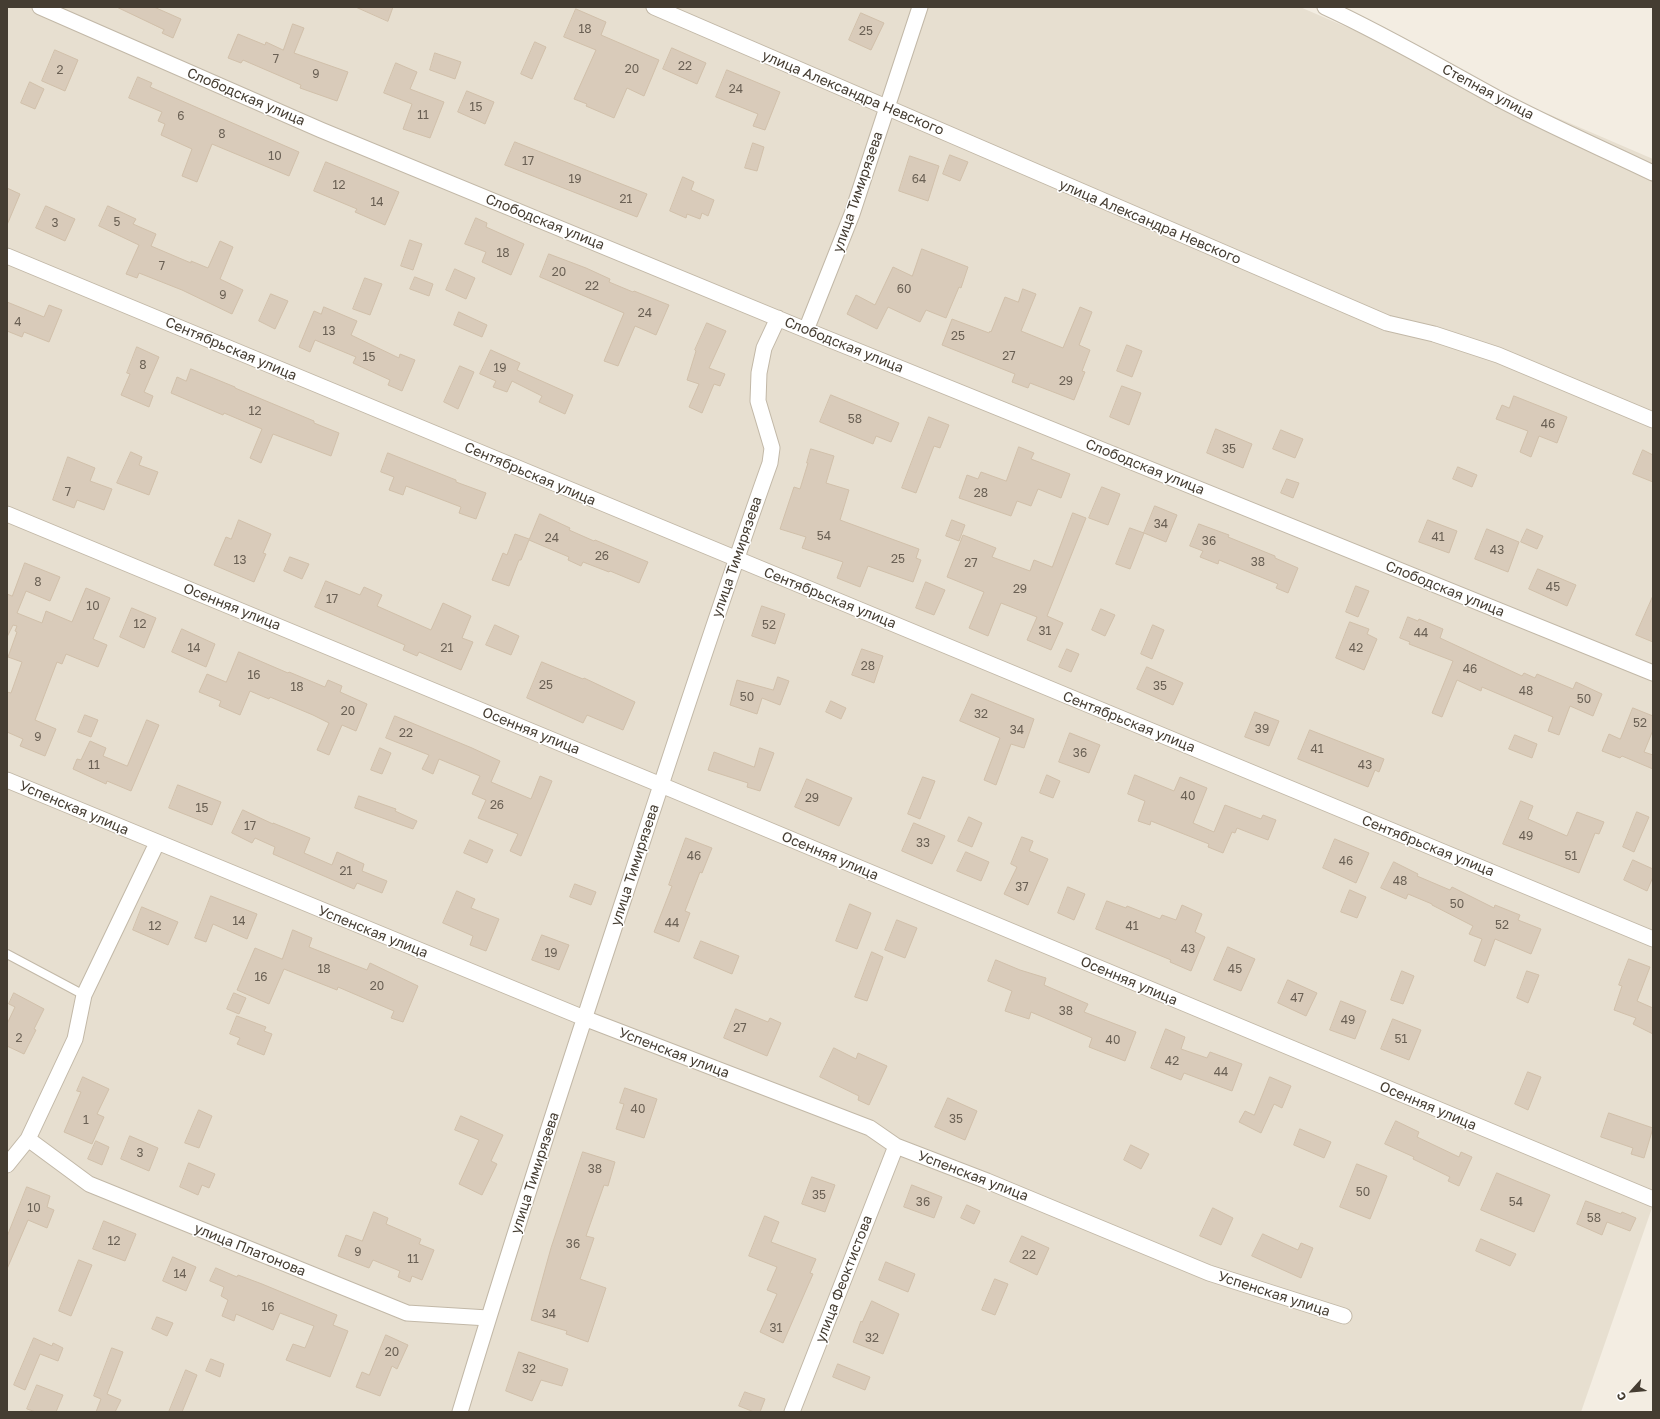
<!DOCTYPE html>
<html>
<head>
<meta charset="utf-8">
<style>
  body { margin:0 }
  #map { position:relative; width:1660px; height:1419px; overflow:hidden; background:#f3ede2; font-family:"Golos Text",sans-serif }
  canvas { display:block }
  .frame { position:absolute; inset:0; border:8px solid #453d32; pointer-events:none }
  .north { position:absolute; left:1612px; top:1371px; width:40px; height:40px; -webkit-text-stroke:3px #fff; paint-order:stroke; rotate:243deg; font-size:11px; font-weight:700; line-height:16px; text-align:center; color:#453d32 }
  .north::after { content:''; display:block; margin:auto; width:14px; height:18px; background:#453d32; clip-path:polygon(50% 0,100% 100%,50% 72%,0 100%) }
</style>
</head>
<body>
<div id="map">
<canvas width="1660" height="1419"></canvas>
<div class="frame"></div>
<div class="north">С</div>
</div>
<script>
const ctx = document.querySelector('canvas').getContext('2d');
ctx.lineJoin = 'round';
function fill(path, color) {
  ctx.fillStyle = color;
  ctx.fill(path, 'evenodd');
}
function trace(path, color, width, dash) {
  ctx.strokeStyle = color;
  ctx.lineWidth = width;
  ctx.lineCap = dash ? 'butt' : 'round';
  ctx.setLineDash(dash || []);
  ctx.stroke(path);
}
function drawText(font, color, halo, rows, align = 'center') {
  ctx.font = font + ' "Golos Text",sans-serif';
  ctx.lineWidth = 3;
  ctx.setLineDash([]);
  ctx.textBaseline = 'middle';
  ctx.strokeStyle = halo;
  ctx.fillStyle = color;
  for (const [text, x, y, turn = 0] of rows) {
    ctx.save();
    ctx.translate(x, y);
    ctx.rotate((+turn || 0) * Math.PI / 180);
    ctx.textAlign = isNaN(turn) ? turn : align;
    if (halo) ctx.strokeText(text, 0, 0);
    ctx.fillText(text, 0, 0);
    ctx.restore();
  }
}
fill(new Path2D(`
  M7,7H1300L1653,159V1205L1581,1412H7Z`), '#e7dfd0');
const building = new Path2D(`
  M117,7H154L181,19L173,38L162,33L164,30Z
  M356,7H393L388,21Z
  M576,9L606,22L601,35L659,60L644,96L627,88L614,118L586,106L587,104L574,99L596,50L564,37Z
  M861,13L884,23L871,50L849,40Z
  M293,24L304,28L294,53L348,72L337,101L300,88L301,85L243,60L241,63L228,58L238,34L265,45L266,42L283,50Z
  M535,42L546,47L532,79L521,74Z
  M672,48L706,63L697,84L663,69Z
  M55,50L78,60L65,91L42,81Z
  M435,53L461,62L455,79L430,70Z
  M396,63L417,72L410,89L444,102L430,138L403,129L412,104L384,93Z
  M727,70L780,92L765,130L753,126L758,114L716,97Z
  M138,77L152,83L150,87L299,152L289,176L212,144L197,182L182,176L192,149L161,135L165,124L158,121L162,112L129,98Z
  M30,82L44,89L35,109L21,103Z
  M467,91L494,102L485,124L458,112Z
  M515,142L647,194L637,217L505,165Z
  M753,143L764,147L757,171L745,168Z
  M950,155L968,162L960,181L943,174Z
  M910,156L939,166L928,201L899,191Z
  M326,162L399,192L385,225L355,212L357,209L314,191Z
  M683,177L694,182L691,190L714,200L708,216L702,213L700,219L687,214L686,218L670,211Z
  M7,188L20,194L7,225Z
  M46,206L75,219L65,241L36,228Z
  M108,206L136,219L133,224L156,234L151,246L191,263V261L208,268L220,241L233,247L220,279L243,290L232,314L182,290L139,273L137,278L126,274L139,245L99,226Z
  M476,218L487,223L486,227L524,244L511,275L482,262L486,252L465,244Z
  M410,240L422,244L413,270L401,266Z
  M922,249L968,267L961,288L959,287L946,318L926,310L920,322L888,307L877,329L847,314L856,295L875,305L893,267L912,276Z
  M549,254L586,268L610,279L609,282L633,292L634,291L669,305L656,335L635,326L618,366L604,361L624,313L540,277Z
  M455,269L475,278L466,299L446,290Z
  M415,277L433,284L429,296L410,289Z
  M365,278L382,284L370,315L353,309Z
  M1023,289L1036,294L1021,331L1063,348L1080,307L1092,312L1079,345L1090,350L1082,371L1085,372L1074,400L1030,383L1028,388L1012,382L1015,374L942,345L952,319L989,333L990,331L991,332L1005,297L1018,302Z
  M271,294L288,301L275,329L259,321Z
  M7,302L44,317L49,305L62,310L49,342L24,332L22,337L7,331Z
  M324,307L357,321L351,335L399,358L400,354L415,360L402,391L388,385L390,380L353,363L356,357L315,340L310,352L299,347L314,311L321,314Z
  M459,312L487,325L482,337L454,325Z
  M707,323L726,331L709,368L725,374L720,386L714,384L702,413L689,407L699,384L687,380L696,351L695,350Z
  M1127,345L1142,351L1132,377L1117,371Z
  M137,347L159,357L144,392L153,396L149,407L121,395L130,374L127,373Z
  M491,350L520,363L517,370L573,395L565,414L539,402L542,396L512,381L507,392L493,387L496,381L480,374Z
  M460,366L474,372L458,409L444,402Z
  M191,369L235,387V388L314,421V423L339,433L331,456L273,434L261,463L250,458L262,429L224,413L223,415L171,393L177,377L186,381Z
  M1122,386L1141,393L1129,425L1110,417Z
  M831,395L899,423L891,442L876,436L873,444L820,422Z
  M1514,396L1567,417L1557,443L1539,436L1531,457L1520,452L1528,431L1496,419L1502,405L1509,408Z
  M929,417L949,425L940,448L934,446L916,493L902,488Z
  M1216,429L1252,444L1243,468L1207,453Z
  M1281,430L1303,439L1295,458L1273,449Z
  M1019,447L1034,453L1031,459L1070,474L1061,498L1038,489L1031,506L1017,501L1011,516L959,498L967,475L978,479L981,472L1006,481Z
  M811,449L834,456L826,483L849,490L840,520L919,549L916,558L921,560L913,582L868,566L860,587L837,578L843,562L802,548L806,537L780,529L794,487L800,489L808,463H807Z
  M1643,450L1653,455V482L1633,474Z
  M131,452L142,457L139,465L158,472L149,495L117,483Z
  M388,453L456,480V482L486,493L476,519L459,513L461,507L406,486L403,495L389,490L394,477L381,472Z
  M68,457L95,468L90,481L112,489L104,510L77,500L74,508L53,500Z
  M1458,467L1477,475L1472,487L1453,479Z
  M1287,479L1299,483L1293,498L1281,493Z
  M1102,487L1120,494L1108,525L1089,518Z
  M1155,506L1177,515L1166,542L1144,533Z
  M1073,513L1086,518L1047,616L1063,623L1051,650L1027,640L1037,617L1001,603L988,636L969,628L984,592L947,577L963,535L996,548L992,557L1030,571L1034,560L1052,567Z
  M540,514L570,528L569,530L594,541L595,540L648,562L639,583L610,571L609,572L583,562L581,566L568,560L569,557L529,540L521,560H519L509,586L492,580L503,553L507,555L515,534L529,539Z
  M239,520L271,534L263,553L266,554L254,582L214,565L226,537L231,539Z
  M952,520L965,525L959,541L946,536Z
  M1428,520L1457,531L1449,553L1419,542Z
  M1199,524L1229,535L1228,537L1275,556V558L1298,568L1288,593L1276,588L1278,584L1219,560L1218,564L1200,557L1203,551L1190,546Z
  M1130,528L1144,533L1130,569L1116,564Z
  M1487,529L1519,542L1508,572L1475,559Z
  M1527,529L1543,536L1537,549L1521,542Z
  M290,557L309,564L302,579L284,571Z
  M25,563L60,577L50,601L26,591L17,613L42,623L46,611L72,622L86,588L110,598L93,639L107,645L98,667L66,654L62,664L57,662L35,720L56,729L45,756L20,746L23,739L7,732V692L11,693L22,662L8,657L17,632L15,631L17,626L13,625L7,637V594L12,596Z
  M1538,569L1576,585L1567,606L1529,589Z
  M326,581L360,595L364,587L382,595L377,606L431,630L443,603L471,616L462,638L473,642L461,670L419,652L417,656L403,650L405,645L315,607Z
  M926,582L945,590L934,615L916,608Z
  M1356,586L1369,591L1358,617L1346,612Z
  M1653,596V642L1636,635Z
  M762,606L785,614L775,644L752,636Z
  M132,608L156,618L144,648L120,637Z
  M1101,609L1115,615L1105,636L1092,630Z
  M1408,617L1418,621L1419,619L1443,629L1440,638L1522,676L1524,673L1535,678L1537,674L1573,689L1576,682L1602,694L1593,716L1570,706L1559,735L1548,731L1553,717L1482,687L1481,691L1457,680L1442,717L1432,713L1453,661L1409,644L1410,642L1400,638Z
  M1350,622L1369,629L1367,634L1377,639L1364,670L1336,658Z
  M495,625L519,636L511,655L486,645Z
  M1153,625L1164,630L1152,659L1141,654Z
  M182,629L215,644L206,667L172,652Z
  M862,649L883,656L874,683L852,675Z
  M1067,649L1079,654L1071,672L1059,667Z
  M239,652L288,673L289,672L325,687L328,680L342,686L340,692L367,704L356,731L342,725L329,755L317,750L329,723L313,715L270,697L269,699L250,691L240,715L219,706L221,701L199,692L207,674L226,682Z
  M542,662L583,679L584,678L635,702L623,730L587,715L583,723L527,698Z
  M1147,667L1183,683L1173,705L1137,689Z
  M778,677L789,681L780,705L762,698L757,714L730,705L737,680L773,690Z
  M972,694L1034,719L1024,748L1011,744L996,785L984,780L1000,738L960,721Z
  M831,701L846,708L841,719L826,712Z
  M1633,708L1653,716V730L1644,752L1653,755V769L1622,756L1620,758L1602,751L1609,734L1620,739Z
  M1255,712L1279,721L1269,746L1245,737Z
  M85,715L98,720L91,737L78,732Z
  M395,716L472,748L500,761L491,782L531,799L540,776L552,781L521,856L510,851L518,834L478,818L486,800L472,794L480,776L439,759L433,774L422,769L429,755L386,738Z
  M147,720L159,725L131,791L107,781L106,784L73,769L77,759L81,760L90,741L106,748L103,756L127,766Z
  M1310,730L1384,759L1379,772L1375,770L1368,787L1298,759Z
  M1070,733L1100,745L1089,773L1059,762Z
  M1515,735L1537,744L1532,758L1509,749Z
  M380,748L391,753L382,774L371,770Z
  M760,748L774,753L760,791L747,787L748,783L708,770L714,752L754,767Z
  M1047,775L1060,781L1053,798L1040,793Z
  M1135,775L1174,791L1180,777L1207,788L1193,823L1214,832L1225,805L1261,819L1263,815L1276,820L1268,840L1237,828L1235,833L1232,832L1223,853L1208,847L1209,844L1151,821L1150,825L1138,821L1145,801L1128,794Z
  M923,777L935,781L920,819L908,814Z
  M807,779L852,798L839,826L795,807Z
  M178,785L221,802L212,825L169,808Z
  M359,796L396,809L395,811L417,821L413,829L355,808Z
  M1521,801L1533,806L1528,819L1567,836L1577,812L1604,822L1599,834L1595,833L1579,873L1503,844Z
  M243,810L273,824V823L310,838L304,853L332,865L337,852L364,864L362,871L387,881L382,893L357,883L354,889L273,854L275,847L255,838L252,843L232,833Z
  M1637,812L1649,817L1634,852L1623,847Z
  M969,817L982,823L972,847L958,841Z
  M914,823L945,836L932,864L902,851Z
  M1022,837L1033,841L1029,851L1048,859L1028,905L1004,894L1017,867L1011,864Z
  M686,838L712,848L702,873L700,872L685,911L690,913L679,942L654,932L672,886L669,885Z
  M1335,839L1369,853L1356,883L1323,868Z
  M470,840L493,850L487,863L464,853Z
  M966,852L989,862L981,881L957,871Z
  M1633,860L1653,869V877L1647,891L1624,880Z
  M1394,862L1418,874L1417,876L1450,890L1452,887L1494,908L1495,905L1520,915L1518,920L1541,929L1531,954L1495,939L1485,966L1474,961L1482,939L1469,934L1473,926L1432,905V904L1408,894L1406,899L1381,888Z
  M575,884L596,892L591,905L570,897Z
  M1068,887L1085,894L1074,920L1058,913Z
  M1350,890L1366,897L1357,918L1341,912Z
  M457,891L475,899L471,908L499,919L486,951L470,945L473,936L443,923Z
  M211,896L257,914L247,939L213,924L206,942L195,938Z
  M1107,901L1126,908L1127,906L1160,919L1162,915L1176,920L1182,905L1202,914L1195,932L1205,937L1191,971L1170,962L1171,960L1096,929Z
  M850,904L871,913L857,949L836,941Z
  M142,907L178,922L168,945L133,930Z
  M897,920L917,928L905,958L885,950Z
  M293,930L312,938L309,947L367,970L370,963L418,986L403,1022L391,1018L394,1011L338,987L337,990L284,969L269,1004L237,990L255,948L282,959Z
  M542,935L569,945L559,970L532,960Z
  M701,941L739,956L732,974L694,958Z
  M1228,947L1255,959L1241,991L1214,980Z
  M872,952L883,957L867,1001L855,997Z
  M1629,959L1650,967L1637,1001L1653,1008V1034L1633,1024L1636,1018L1614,1010L1622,986L1619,985Z
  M996,960L1020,970L1046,978L1044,985L1088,1004L1084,1012L1136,1032L1125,1061L1089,1047L1092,1038L1031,1012L1029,1019L1005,1011L1012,991L988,981Z
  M1402,971L1414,976L1403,1004L1391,1000Z
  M1527,971L1539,975L1528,1003L1517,998Z
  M1288,980L1317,993L1306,1016L1278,1003Z
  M14,993L44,1009L34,1029L36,1030L24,1054L7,1046V1024L15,1007L9,1004Z
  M234,993L246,998L239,1014L227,1009Z
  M1341,1001L1366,1011L1355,1039L1330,1030Z
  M736,1009L768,1022L770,1018L781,1023L767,1056L724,1038Z
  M237,1016L266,1027L264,1031L272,1034L264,1055L237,1044L240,1038L230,1034Z
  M1393,1019L1421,1030L1409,1060L1381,1049Z
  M1166,1029L1185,1037L1181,1049L1207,1058L1210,1052L1242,1064L1232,1091L1184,1073L1181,1080L1151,1068Z
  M834,1048L856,1059L858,1053L887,1066L869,1105L858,1100L859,1096L820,1077Z
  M1528,1072L1541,1077L1528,1110L1515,1104Z
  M83,1077L109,1089L97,1114L104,1117L92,1144L64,1132L81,1092L77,1091Z
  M1270,1077L1291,1086L1282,1108L1274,1104L1261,1133L1239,1122L1245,1111L1254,1115Z
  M625,1088L657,1099L644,1138L616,1129L624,1104L620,1103Z
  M948,1098L977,1111L965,1140L935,1127Z
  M199,1110L212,1116L199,1148L185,1143Z
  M1609,1113L1653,1128L1644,1158L1631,1154L1633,1148L1601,1137Z
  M461,1116L503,1135L491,1161L497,1164L482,1195L459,1184L479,1140L455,1130Z
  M1396,1121L1419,1132L1417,1137L1459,1157L1461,1152L1472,1157L1459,1186L1448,1181L1450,1177L1413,1159L1414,1157L1385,1144Z
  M1300,1129L1331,1142L1324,1158L1294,1145Z
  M130,1136L158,1148L149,1171L121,1159Z
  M96,1141L109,1147L102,1165L88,1159Z
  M1131,1145L1149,1154L1141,1169L1124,1160Z
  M583,1152L615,1162L608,1186L604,1185L586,1236L594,1238L580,1279L606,1288L588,1342L566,1334L567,1331L531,1320L551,1248Z
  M189,1163L215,1174L209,1188L202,1185L198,1195L180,1187Z
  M1357,1164L1387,1176L1370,1219L1340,1207Z
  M1497,1173L1550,1195L1534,1232L1481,1210Z
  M812,1177L835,1185L825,1212L802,1204Z
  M912,1185L942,1197L934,1218L904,1207Z
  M27,1187L50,1196L47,1207L54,1210L47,1228L28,1220L7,1269V1237Z
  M1586,1201L1621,1214L1622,1212L1636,1218L1630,1231L1607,1222L1602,1235L1577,1224Z
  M967,1205L980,1211L974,1224L961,1218Z
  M1213,1208L1233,1218L1221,1245L1200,1236Z
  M374,1212L388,1218L386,1224L421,1239L419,1244L434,1250L422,1280L412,1276L410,1282L398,1277L400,1271L373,1260L369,1268L338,1256L346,1235L362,1241Z
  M765,1216L779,1222L771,1242L816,1259L810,1273L813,1274L783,1343L760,1332L777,1294L767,1290L777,1267L749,1256Z
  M104,1221L136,1234L125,1261L93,1249Z
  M1263,1234L1298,1250L1301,1243L1313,1248L1301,1278L1252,1256Z
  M1022,1236L1049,1248L1037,1275L1010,1262Z
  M1481,1239L1516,1254L1510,1266L1476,1251Z
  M173,1257L196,1267L186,1291L163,1281Z
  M79,1260L92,1265L71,1316L59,1311Z
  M886,1262L915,1274L908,1292L879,1280Z
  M216,1268L237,1277L238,1275L262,1284L337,1315L333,1325L348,1331L330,1377L286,1360L293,1344L305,1348L314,1326L280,1313L273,1330L236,1314L234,1321L222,1316L228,1300L221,1296L224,1287L210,1281Z
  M995,1279L1008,1284L995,1315L982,1310Z
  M872,1301L899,1314L883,1354L853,1342L861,1321L862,1322Z
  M157,1317L173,1323L167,1336L152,1329Z
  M386,1335L408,1345L397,1369L392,1366L380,1396L356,1387L362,1372L369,1375Z
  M34,1338L52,1346L53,1343L63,1348L58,1361L40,1354L25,1390L14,1385Z
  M112,1348L123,1352L107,1394L121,1400L115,1412H96L101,1399L94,1396Z
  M519,1352L568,1369L562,1386L541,1380L532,1401L506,1391Z
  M211,1359L224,1364L220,1377L206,1371Z
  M838,1364L870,1377L865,1390L833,1377Z
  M186,1370L197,1375L182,1412H169Z
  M37,1385L63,1395L56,1412H36L27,1409Z
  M745,1392L765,1399L760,1412H754L739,1406Z`);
fill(building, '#d9cbba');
trace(building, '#d1c0aa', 1);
const service = new Path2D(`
  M7,954L84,995`);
const minor = new Path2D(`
  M40,7L321,130L806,330L1653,673
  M654,7L1387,323L1434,334L1498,355L1653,420
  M1325,7C1384,34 1440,67 1497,98C1548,125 1601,148 1653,173
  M7,256L1653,939
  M806,330L852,214L920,7
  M7,514L661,785L1653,1199
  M7,780L584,1018L870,1128L896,1146L987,1181L1209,1273L1344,1316
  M28,1139L89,1184L407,1313L488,1318
  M7,1165L28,1139L75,1039L84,995L157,843
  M460,1412C513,1236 570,1061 628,886C674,745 720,603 770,463L772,448L758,401L759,373L764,348L778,318
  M792,1412L896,1146`);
trace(service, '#c2b8a7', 10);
trace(minor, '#c2b8a7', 17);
trace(service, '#fff', 8);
trace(minor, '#fff', 15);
drawText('12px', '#6a6054', null, [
  ["18",585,29],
  ["25",866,31],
  ["7",276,59],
  ["22",685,66],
  ["20",632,69],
  ["2",60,70],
  ["9",316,74],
  ["24",736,89],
  ["15",476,107],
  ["11",423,115],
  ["6",181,116],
  ["8",222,134],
  ["10",275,156],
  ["17",528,161],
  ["19",575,179],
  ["64",919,179],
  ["12",339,185],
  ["21",626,199],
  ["14",377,202],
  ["5",117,222],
  ["3",55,223],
  ["18",503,253],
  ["7",162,266],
  ["20",559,272],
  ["22",592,286],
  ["60",904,289],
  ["9",223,295],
  ["24",645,313],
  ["4",18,322],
  ["13",329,331],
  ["25",958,336],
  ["27",1009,356],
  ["15",369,357],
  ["8",143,365],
  ["19",500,368],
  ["29",1066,381],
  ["12",255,411],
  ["58",855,419],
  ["46",1548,424],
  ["35",1229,449],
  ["7",68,492],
  ["28",981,493],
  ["34",1161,524],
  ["54",824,536],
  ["41",1438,537],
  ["24",552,538],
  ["36",1209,541],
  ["43",1497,550],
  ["26",602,556],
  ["25",898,559],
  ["13",240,560],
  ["38",1258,562],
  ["27",971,563],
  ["8",38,582],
  ["45",1553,587],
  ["29",1020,589],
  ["17",332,599],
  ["10",93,606],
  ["12",140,624],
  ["52",769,625],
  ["31",1045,631],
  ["44",1421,633],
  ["14",194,648],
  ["21",447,648],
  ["42",1356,648],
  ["28",868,666],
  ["46",1470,669],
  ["16",254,675],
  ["25",546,685],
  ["35",1160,686],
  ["18",297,687],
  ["48",1526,691],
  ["50",747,697],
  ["50",1584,699],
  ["20",348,711],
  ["32",981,714],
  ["52",1640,723],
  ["39",1262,729],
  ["34",1017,730],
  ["22",406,733],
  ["9",38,737],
  ["41",1317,749],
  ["36",1080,753],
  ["11",94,765],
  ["43",1365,765],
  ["40",1188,796],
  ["29",812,798],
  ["26",497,805],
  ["15",202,808],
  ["17",250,826],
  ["49",1526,836],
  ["33",923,843],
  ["46",694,856],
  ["51",1571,856],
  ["46",1346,861],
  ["21",346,871],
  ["48",1400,881],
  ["37",1022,887],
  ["50",1457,904],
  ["14",239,921],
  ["44",672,923],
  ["52",1502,925],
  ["12",155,926],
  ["41",1132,926],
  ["43",1188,949],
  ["19",551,953],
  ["18",324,969],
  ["45",1235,969],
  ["16",261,977],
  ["20",377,986],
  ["47",1297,998],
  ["38",1066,1011],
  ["49",1348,1020],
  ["27",740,1028],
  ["2",19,1038],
  ["51",1401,1039],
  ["40",1113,1040],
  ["42",1172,1061],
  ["44",1221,1072],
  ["40",638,1109],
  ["35",956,1119],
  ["1",86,1120],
  ["3",140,1153],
  ["38",595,1169],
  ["50",1363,1192],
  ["35",819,1195],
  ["36",923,1202],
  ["54",1516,1202],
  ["10",34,1208],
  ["58",1594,1218],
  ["12",114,1241],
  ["36",573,1244],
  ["9",358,1252],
  ["22",1029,1255],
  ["11",413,1259],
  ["14",180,1274],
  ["16",268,1307],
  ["34",549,1314],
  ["31",776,1328],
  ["32",872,1338],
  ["20",392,1352],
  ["32",529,1369]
]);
drawText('14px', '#453d32', '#fff', [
  ["Степная улица",1488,92,28],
  ["улица Александра Невского",853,93,23],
  ["Слободская улица",246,97,23],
  ["улица Тимирязева",858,192,-71],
  ["Слободская улица",545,222,22],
  ["улица Александра Невского",1150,222,23],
  ["Слободская улица",844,345,22],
  ["Сентябрьская улица",231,349,23],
  ["Слободская улица",1145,467,22],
  ["Сентябрьская улица",530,474,23],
  ["улица Тимирязева",737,557,-71],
  ["Слободская улица",1445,589,22],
  ["Сентябрьская улица",830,598,22],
  ["Осенняя улица",232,607,22],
  ["Сентябрьская улица",1129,722,22],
  ["Осенняя улица",531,731,22],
  ["Успенская улица",74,808,23],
  ["Сентябрьская улица",1428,846,22],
  ["Осенняя улица",830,856,23],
  ["улица Тимирязева",635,865,-72],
  ["Успенская улица",373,932,22],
  ["Осенняя улица",1129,981,23],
  ["Успенская улица",674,1053,21],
  ["Осенняя улица",1428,1106,23],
  ["улица Тимирязева",535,1173,-72],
  ["Успенская улица",973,1176,21],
  ["улица Платонова",250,1250,22],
  ["улица Феоктистова",844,1279,-69],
  ["Успенская улица",1274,1294,18]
]);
</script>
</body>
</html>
